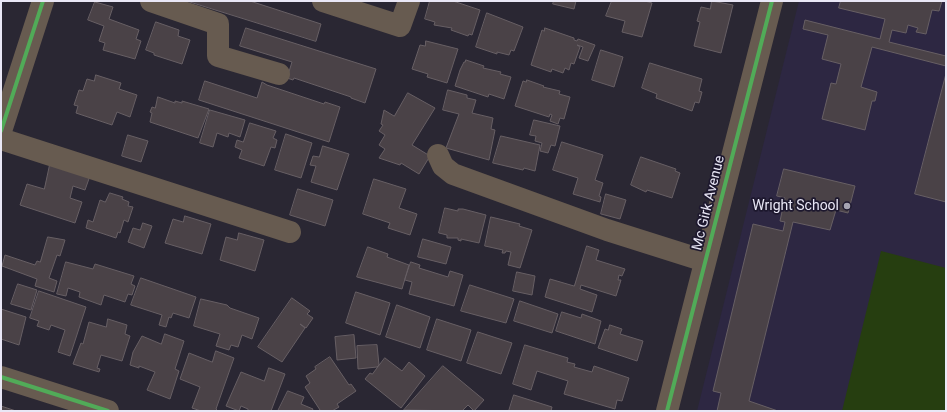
<!DOCTYPE html>
<html>
<head>
<meta charset="utf-8">
<style>
  body { margin:0 }
  #map { position:relative; width:947px; height:412px; overflow:hidden; background:#2a2733; font-family:Roboto,sans-serif }
  canvas { display:block }
  .frame { position:absolute; inset:0; border:2px solid #e9e7f6; pointer-events:none }
</style>
</head>
<body>
<div id="map">
<canvas width="947" height="412"></canvas>
<div class="frame"></div>
</div>
<script>
const ctx = document.querySelector('canvas').getContext('2d');
ctx.lineJoin = 'round';
function fill(path, color) {
  ctx.fillStyle = color;
  ctx.fill(path, 'evenodd');
}
function trace(path, color, width, dash) {
  ctx.strokeStyle = color;
  ctx.lineWidth = width;
  ctx.lineCap = dash ? 'butt' : 'round';
  ctx.setLineDash(dash || []);
  ctx.stroke(path);
}
function drawText(font, color, halo, rows, align = 'center') {
  ctx.font = font + ' Roboto,sans-serif';
  ctx.lineWidth = 3.5;
  ctx.setLineDash([]);
  ctx.textBaseline = 'middle';
  ctx.strokeStyle = halo;
  ctx.fillStyle = color;
  for (const [text, x, y, turn = 0] of rows) {
    ctx.save();
    ctx.translate(x, y);
    ctx.rotate((+turn || 0) * Math.PI / 180);
    ctx.textAlign = isNaN(turn) ? turn : align;
    if (halo) ctx.strokeText(text, 0, 0);
    ctx.fillText(text, 0, 0);
    ctx.restore();
  }
}
fill(new Path2D(`
  M799,1H946V411H697Z`), '#2d2742');
fill(new Path2D(`
  M881,251L946,268V411H842Z`), '#263e10');
const building = new Path2D(`
  M187,1H250L321,24L316,41Z
  M430,1H453L480,10L472,35L469,34L468,36L451,30L452,28L434,25L435,22L425,19Z
  M554,1H576L574,9L553,4Z
  M612,1H645L652,3L642,37L622,32L625,21L606,16Z
  M712,1L733,5L721,53L694,46L700,22L697,21L701,7L710,9Z
  M841,1H942L939,11L932,10L926,34L916,32L918,28L908,25L906,33L892,30L889,42L946,56V66L872,47L861,87L877,92L875,101H872L865,130L822,119L831,83L836,84L841,64L822,59L828,35L803,29L805,20L880,39L885,19L839,8Z
  M95,2L113,7L109,19L139,30L136,39L141,41L135,59L103,50L105,43L99,41L104,26L88,20Z
  M487,13L523,27L514,51L511,50L509,55L497,52V54L476,47Z
  M156,22L179,30L178,36L190,40L182,64L154,55V53L146,50Z
  M246,28L376,69L365,103L351,98V97L294,78L293,80L287,78L292,62L240,46Z
  M545,28L574,38V40L577,41L578,39L595,45L588,61L579,58L583,47L577,45L580,47L574,64L571,63L569,70L565,68L563,73L552,69L551,72L531,65L542,30L544,31Z
  M426,41L458,49L447,83L427,77L428,74L412,69L420,45L425,46Z
  M601,50L623,57L614,87L592,80Z
  M466,60L484,66L483,68L501,72L500,74L511,77L504,99L489,94L488,97L455,86L460,70L464,62H465Z
  M650,63L702,79L699,91L702,92L699,103L695,102L692,111L656,98L657,94L642,88Z
  M946,74V202L915,194Z
  M96,75L121,83L119,89L137,95L130,117L117,112L112,125L76,113L78,106L74,105L79,90L83,91L87,79L94,81Z
  M527,80L544,86L543,87L560,91L559,94L570,97L564,119L560,118L558,124L550,121L552,115L550,114L549,117L515,106L523,81L526,82Z
  M205,81L257,98L262,82L267,85L324,104L325,102L340,107L329,142L199,100Z
  M448,90L467,95V98L476,100L472,113L493,118L491,129L495,130L489,160L446,148L459,114L443,110Z
  M408,93L435,108L412,145L430,156L419,174L401,163L400,165L379,158L385,149L379,145L385,135L379,131L383,125L381,124L384,110L394,116Z
  M158,97L175,103V101L182,103V101L209,109L198,138L150,122L152,113L150,112L152,107L155,108Z
  M210,110L245,120L240,137L229,133L228,137L217,133L213,147L200,143Z
  M534,120L560,126L555,146L551,145L548,153L540,151L542,143L535,141L536,136L530,135Z
  M250,123L276,131L273,138L277,140L275,148L271,147L264,166L239,158L242,150L235,147L237,140L243,142Z
  M286,134L312,143L301,178L275,170Z
  M128,135L148,141L141,162L122,156Z
  M501,136L540,145L535,171L524,168L523,170L493,163Z
  M562,142L603,155L595,180L603,183L599,196L601,197L600,202L573,194L578,178L553,170Z
  M323,146L349,154L337,190L311,182L316,166L310,165L313,156L319,157Z
  M641,157L676,169L675,171L680,173L672,198L647,190L646,192L631,185Z
  M51,160L91,173L85,190L73,186L70,198L82,202L75,223L20,205L27,184L44,189Z
  M784,169L855,186L848,213L836,210L830,230L793,222L749,401L778,411H717L721,393L713,391L753,224L783,231L785,222L780,221L785,198L777,196Z
  M374,179L406,189L399,208L417,214L410,235L388,228L390,223L363,214Z
  M298,189L333,200L325,226L290,215Z
  M110,193L123,197L122,199L129,202L128,206L133,207L128,222L124,220L120,233L118,232L116,238L86,228L88,220L93,222L100,200L105,202Z
  M606,194L626,200L620,219L601,214Z
  M445,208L458,211V209H463L486,215L479,243L461,239V241L458,240V238H447V235L439,233Z
  M185,216L211,224L202,254L165,243L173,219L183,222Z
  M491,217L520,224L519,226L532,230L520,268L508,265L511,252L506,251L505,253H502L503,250L485,246Z
  M143,223L152,226L144,248L128,242L133,228L140,230Z
  M239,233L264,240L255,271L220,260L226,237L237,240Z
  M48,237L65,240L60,256L57,255L49,278L57,281L54,292L35,286L37,279L2,266L5,255L35,265L37,261L40,262Z
  M423,239L451,247L446,264L418,257Z
  M587,246L599,250L596,260L625,269L622,276L619,275L618,280H621L616,296L581,285L580,289L597,295L592,312L545,297L550,279L574,286Z
  M368,247L388,254L387,257L409,265L402,289L357,277Z
  M66,262L93,269L95,264L134,276L131,284L135,286L132,295L128,294L125,302L104,295L101,305L79,297L80,292L68,288L66,296L57,294Z
  M411,262L420,265L419,268L448,277L450,271L463,275L454,306L409,294L412,282L405,280Z
  M517,272L535,276L532,295L513,291Z
  M141,278L196,297L189,318L173,313L171,318L169,317L166,327L159,325L162,315L131,305Z
  M18,284L37,290L31,310L11,304Z
  M470,285L514,299L506,323L461,311Z
  M39,291L86,307L70,356L58,352L65,330L51,325L49,330L37,326L39,321L30,318Z
  M356,292L390,303L380,335L346,323Z
  M292,298L310,311L307,314L313,318L306,328L300,324L305,328L282,362L258,347Z
  M201,299L227,305L230,308L259,318L252,339L242,335L238,347L231,345L229,350L216,346L220,334L194,326Z
  M520,301L558,314L552,333L514,321Z
  M397,305L430,317L420,348L386,337Z
  M1,307V309L26,317L19,345L1,339Z
  M562,312L581,318L582,314L601,321L595,344L556,331Z
  M108,319L127,325L125,334L130,336L122,361L101,355L97,368L100,369L99,372L73,364L81,343L83,344L89,322L106,327Z
  M437,319L471,330L461,361L427,350Z
  M610,325L622,329L620,334L643,341L637,361L598,348L605,329L608,330Z
  M478,332L512,343L501,374L467,363Z
  M165,334L184,341L175,369L179,371L170,399L147,390L155,372L139,366V368L130,365L133,352L142,336L161,344Z
  M354,335L356,358L337,360L335,337Z
  M377,345L379,365L377,367L358,369L357,346Z
  M525,345L568,358L567,362L575,364L574,367L592,372L594,366L629,378L622,401L617,400L615,409L564,394L568,381L537,371L531,390L513,384Z
  M216,351L234,358L216,409L218,411H201L192,408L200,387L180,379L189,353L212,362Z
  M330,357L349,385L351,384L356,391L337,404L339,407L332,411H318L320,410L305,387L310,383L306,376L316,369L315,367Z
  M385,358L402,371L409,362L425,376L401,408L365,379L370,373L372,374Z
  M443,366L484,400L474,411L468,405L462,411L404,410Z
  M269,368L285,374L271,411H248V409L241,406L239,411L226,406L241,372L264,381Z
  M288,391L304,397L301,404L313,409L312,411H278Z
  M514,395L552,407L551,411H509Z
  M1,406L16,411H20H1Z`);
fill(building, '#4a4247');
trace(building, '#675f64', 1);
trace(new Path2D(`
  M151,1L218,24V56L279,74
  M323,1L400,26L409,1
  M1,131L43,1
  M1,139L290,232
  M438,155L443,166L453,174L607,230L705,261
  M1,377L108,411
  M667,411L772,1`), '#675b50', 22);
trace(new Path2D(`
  M1,131L43,1
  M1,377L108,411
  M667,411L772,1`), '#51ab58', 4);
for (const [x, y, r, color] of [
  [847,206,4,"#a6a4b2"]
]) {
  const dot = new Path2D();
  dot.arc(x, y, r, 0, 2 * Math.PI);
  ctx.fillStyle = color;
  ctx.fill(dot);
  trace(dot, '#1d182e', 1.5);
}
drawText('14px', '#e9e7f6', '#1d182e', [
  ["Mc Girk Avenue",709,203,-76]
]);
drawText('14px', '#e9e7f6', '#1d182e', [
  ["Wright School",839,206]
], 'right');
</script>
</body>
</html>
